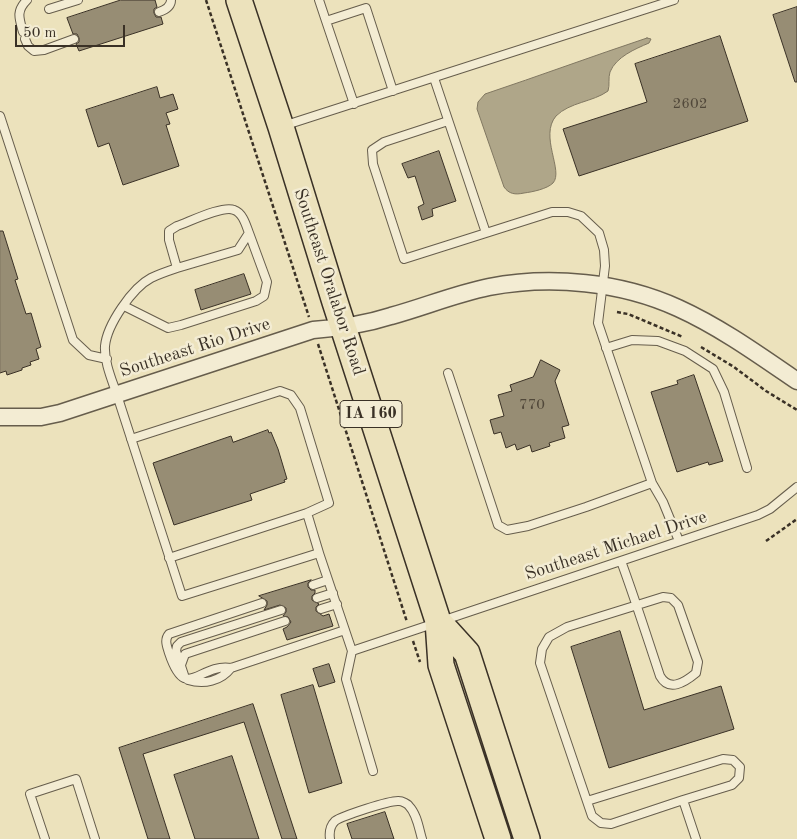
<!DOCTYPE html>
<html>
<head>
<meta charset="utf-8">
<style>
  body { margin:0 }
  #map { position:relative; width:797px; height:839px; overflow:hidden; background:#ece2bc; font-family:"Old Standard TT",serif }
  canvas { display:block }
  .scale { position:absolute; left:15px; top:25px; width:110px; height:22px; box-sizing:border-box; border:2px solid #3a3126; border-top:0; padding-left:6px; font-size:15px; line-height:18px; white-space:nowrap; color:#3a3126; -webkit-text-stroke:4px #f3ecd3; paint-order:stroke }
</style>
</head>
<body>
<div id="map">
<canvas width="797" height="839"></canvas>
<div class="scale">50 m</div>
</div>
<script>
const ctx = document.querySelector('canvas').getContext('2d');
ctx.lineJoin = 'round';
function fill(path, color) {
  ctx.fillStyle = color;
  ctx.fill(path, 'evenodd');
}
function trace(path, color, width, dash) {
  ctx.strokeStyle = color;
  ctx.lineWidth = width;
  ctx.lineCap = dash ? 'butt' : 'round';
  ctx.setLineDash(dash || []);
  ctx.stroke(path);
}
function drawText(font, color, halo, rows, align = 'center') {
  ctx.font = font + ' "Old Standard TT",serif';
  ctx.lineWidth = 5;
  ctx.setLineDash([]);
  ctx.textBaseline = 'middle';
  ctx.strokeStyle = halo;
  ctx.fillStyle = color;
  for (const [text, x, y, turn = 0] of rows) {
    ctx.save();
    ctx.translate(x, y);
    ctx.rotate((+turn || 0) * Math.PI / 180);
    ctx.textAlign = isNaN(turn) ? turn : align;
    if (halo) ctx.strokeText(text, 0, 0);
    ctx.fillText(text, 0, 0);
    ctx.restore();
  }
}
const water = new Path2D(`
  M647,38L651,39L649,43C635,49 616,57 610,72C608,78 610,85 608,91C593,102 570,102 556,116C539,136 564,171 553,183C547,189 532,192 524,193C515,195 509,194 504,187L477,109L478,102L485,94C539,76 593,56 647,38Z`);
fill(water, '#afa689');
trace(water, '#807761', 1);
const building = new Path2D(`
  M121,0H155L157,7L154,9V13L156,17H161L163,24L79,51L76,44L79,42V38L77,34H73L67,18Z
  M797,7V82H795L773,15Z
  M720,36L748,121L579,176L563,129L647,102L635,64Z
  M157,87L160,98L173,94L178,109L166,113L170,124L166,125L179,166L123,185L109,143L98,147L86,110Z
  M439,151L456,201L432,209L433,216L422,220L418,207L424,204L415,176L408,178L402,164Z
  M0,231H3L18,279L15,280L26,314L31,313L41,347L36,349L39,359L30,362L31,365L22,368V370L7,375L6,371L0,373Z
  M244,274L251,294L201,310L195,290Z
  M541,360L560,370L555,381L569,425L562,427L565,438L549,443L550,446L532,452L530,445L517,450L515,444L506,448L501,432L494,434L490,420L504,416L498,395L512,391L510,385L533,377Z
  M694,375L723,461L709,465L708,462L677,472L651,392L678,384L677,381Z
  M268,430L269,433L271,432L278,449L287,479L284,480L285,482L250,494L252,500L174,525L153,463L231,436L233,442Z
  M311,580L308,583V587L311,590H315V593L312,596V600L319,604L316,607V611L323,616L329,614L333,626L287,640L283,629L287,627L291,622L288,617L283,616L286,612V608L280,605L264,610L267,605V601L259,596Z
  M620,631L644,710L721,686L734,729L609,768L571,647Z
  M329,664L335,682L319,687L313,669Z
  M313,685L342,783L309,793L281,695Z
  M253,704L297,839H282L244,722L143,754L170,839H148L119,748Z
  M232,756L259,839H195L174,775Z
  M385,812L394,839H352L347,824Z`);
fill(building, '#978d74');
trace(building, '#3a3126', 1);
const service = new Path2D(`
  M319,0L326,21
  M49,9L78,0
  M159,12C165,10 171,7 171,0
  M23,32C19,18 16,11 27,0
  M25,39L28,46L34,51L44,50L74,39
  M434,78L486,233L552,212H568L581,216L599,233L604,250L605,266L598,323L652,483L663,502L679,541
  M354,104L326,21L366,8L393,91
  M0,116L73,340L89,355L107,359
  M448,121L384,142L372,150L373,164L404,259L486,233
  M283,126L674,0
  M124,306L168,328L181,325L256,301L264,296L267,282L249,233
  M606,348L632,340L658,341L685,351L713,369L724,392L747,468
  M448,373L498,525L507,530L528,526L586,507L652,483
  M131,439L280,391L291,395L300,408L329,503L307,513L319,553L182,596L117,395C112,380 104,362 105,346C107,325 132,288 151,278C159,274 168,271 177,268L169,240V231L177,226C189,222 223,205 234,210C243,213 246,225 249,233L238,250L177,268
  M319,553L352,651L758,515L770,509L797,487
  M169,558L307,513
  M621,561C635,599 647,637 660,676C669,692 684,683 696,673L698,662L678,605L671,598L663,597L567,627L549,637L542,649L540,663L592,816L601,823L611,824L683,800L696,839
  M313,585L328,580
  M317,598L333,593
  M262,603L169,634C164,640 167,646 169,653C186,704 198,663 231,668L345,630
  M321,609L337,604
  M352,651L346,679L373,771
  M181,665L185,654L285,621
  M184,675L176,651L177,646L181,642L281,610
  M188,680C204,685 221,681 231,668
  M587,801L723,759L733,760L740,767L739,778L732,785L683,800
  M45,839L30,794L76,779L95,839
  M330,839C329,832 330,826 335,821C342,816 390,800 399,801C402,801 408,804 409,806C417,814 419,829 422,839`);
const minor = new Path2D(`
  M0,417H41L60,413L313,330C340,328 366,324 391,316C424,307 455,294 489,287C551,275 621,282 678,308C720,327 759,355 797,381`);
const primary = new Path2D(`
  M239,0L281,127L335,302L438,621L441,665L498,839
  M438,621L467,653L527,839`);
trace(service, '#665d4c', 10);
trace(minor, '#665d4c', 19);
trace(primary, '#3a3126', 28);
trace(new Path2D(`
  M206,0L309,317
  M617,312L628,314L683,337
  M318,344L407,622
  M701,347L734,367L766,391L797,410
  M766,541L797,519
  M413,641L420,662`), '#3a3126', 2.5, [4, 2.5]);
trace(service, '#f3ecd3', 8);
trace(minor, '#f3ecd3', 16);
trace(primary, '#ece2bc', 25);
drawText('15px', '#51483a', null, [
  ["2602",690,104],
  ["770",532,405]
]);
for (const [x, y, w] of [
  [371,414,62]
]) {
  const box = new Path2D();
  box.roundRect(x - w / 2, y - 13.5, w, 27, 4);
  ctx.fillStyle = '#f3ecd3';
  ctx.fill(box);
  trace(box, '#3a3126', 1);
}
drawText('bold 16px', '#3a3126', null, [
  ["IA 160",371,414]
]);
drawText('18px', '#3a3126', '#f3ecd3', [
  ["Southeast Oralabor Road",329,282,72],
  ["Southeast Rio Drive",195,348,-18],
  ["Southeast Michael Drive",616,546,-18]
]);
</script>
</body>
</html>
